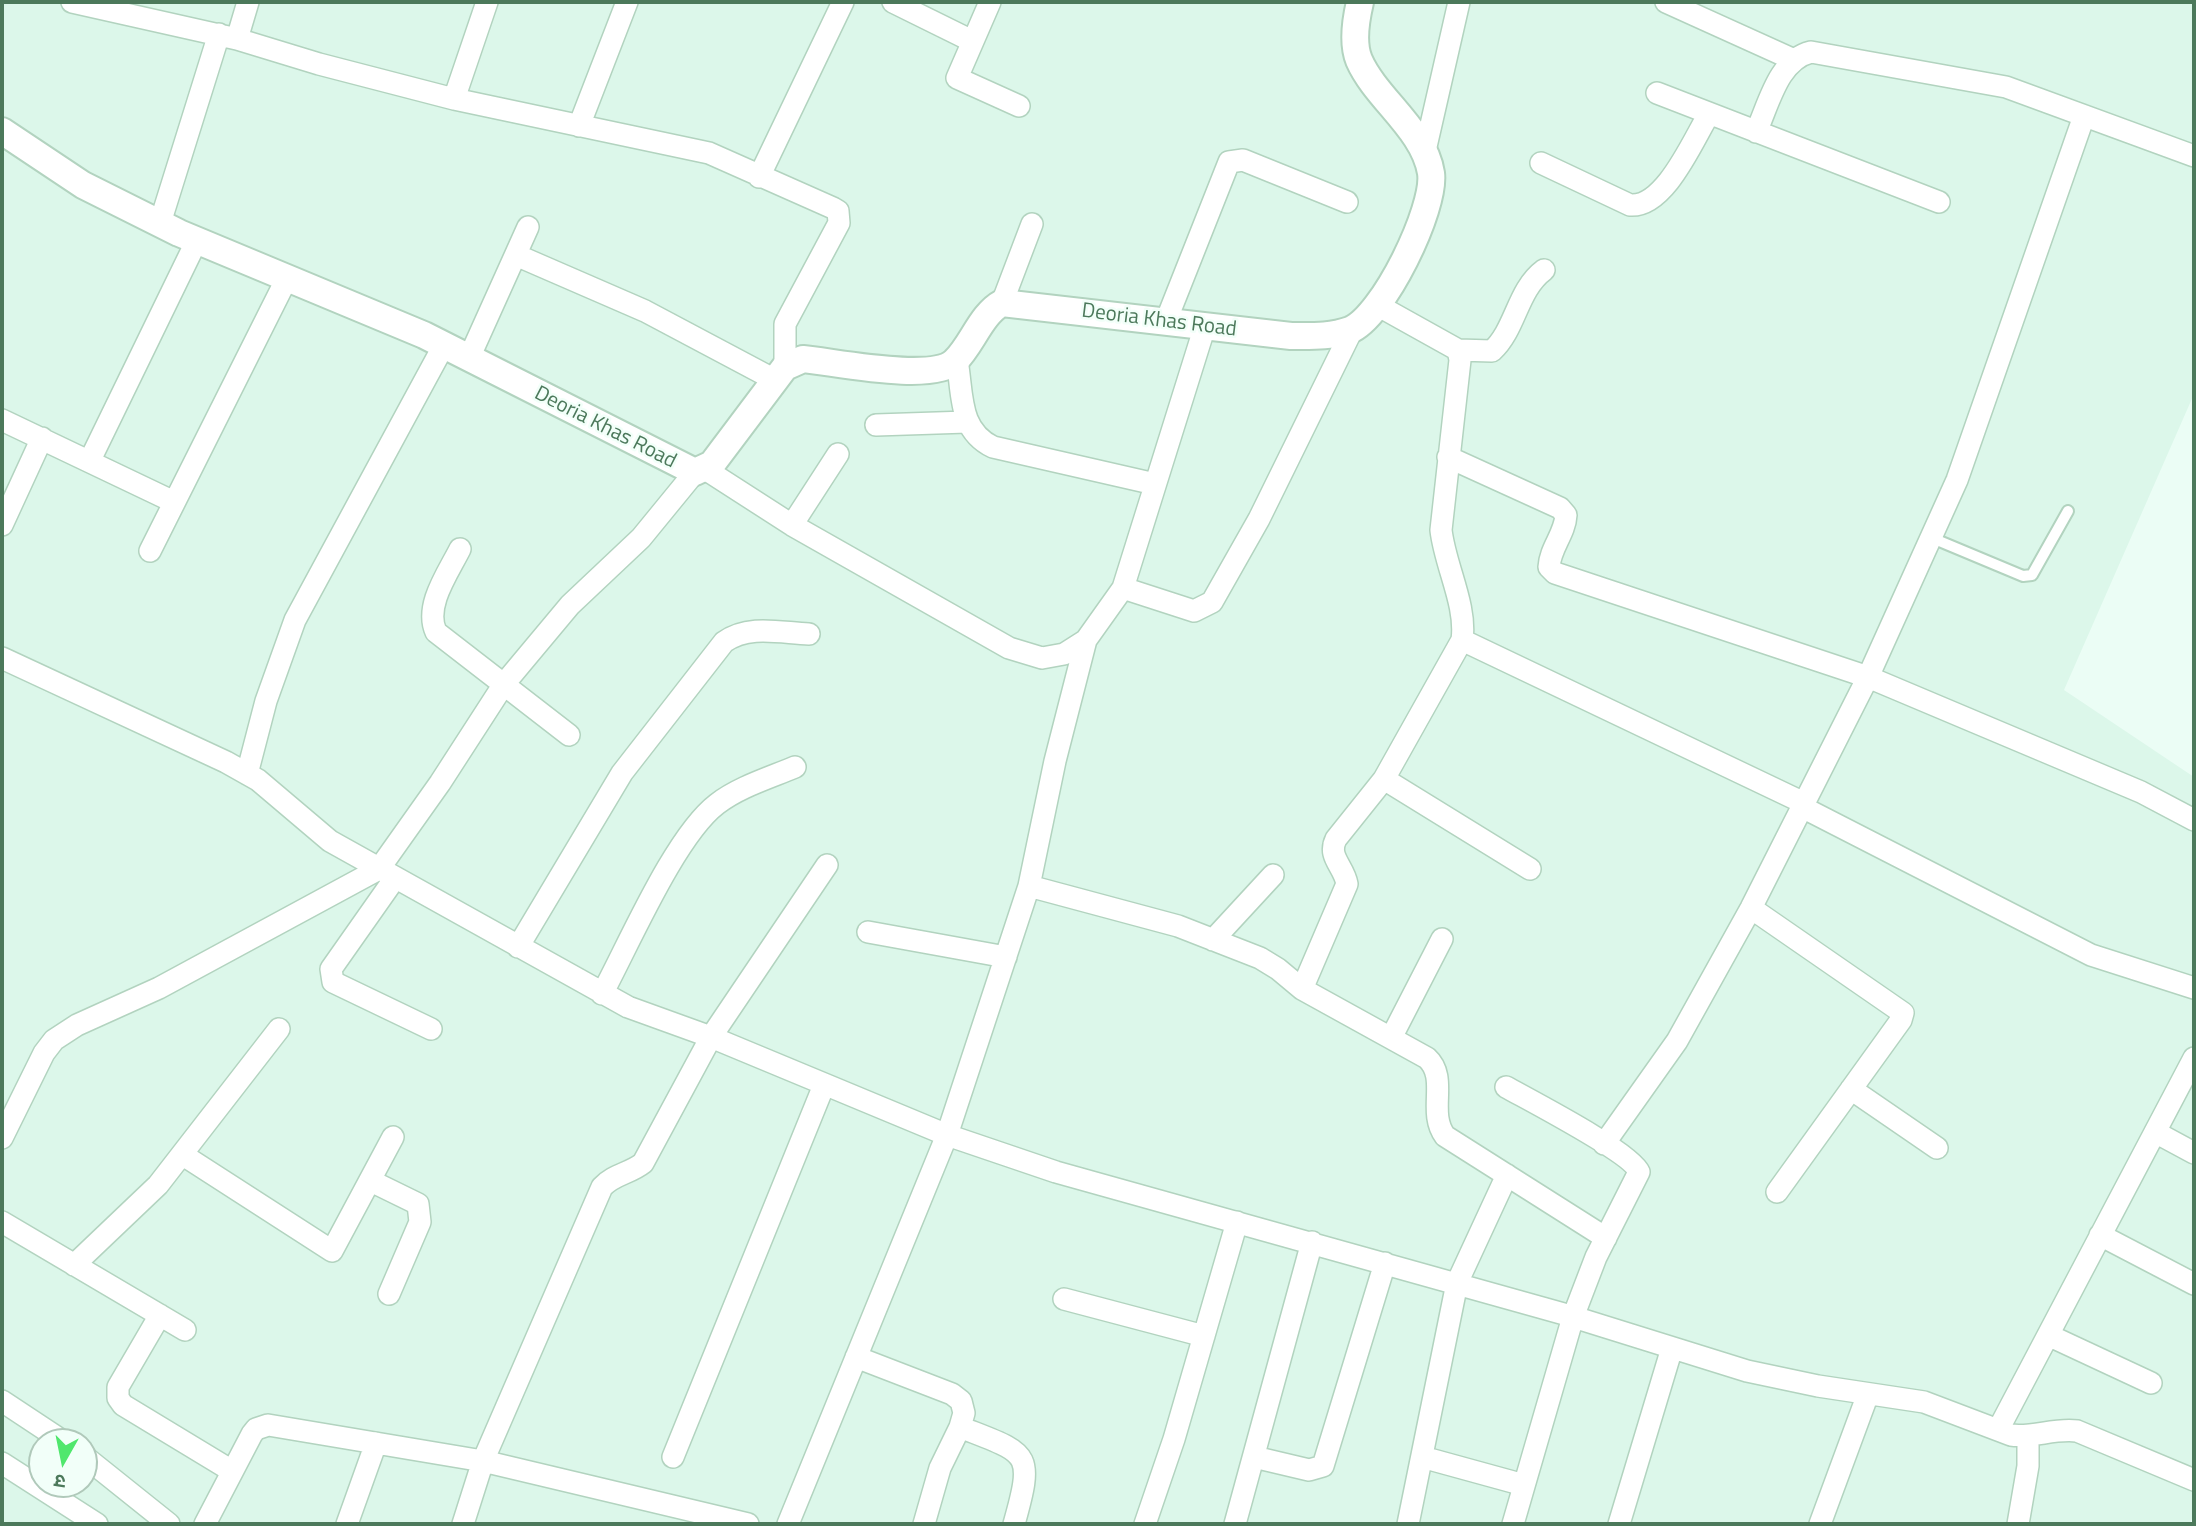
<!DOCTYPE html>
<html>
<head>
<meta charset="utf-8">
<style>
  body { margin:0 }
  #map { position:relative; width:2196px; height:1526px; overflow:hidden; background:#ebfdf5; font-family:"Titillium Web","Noto Sans Devanagari",sans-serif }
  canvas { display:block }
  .frame { position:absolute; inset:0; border:4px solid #4c795b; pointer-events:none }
  .north { position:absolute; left:28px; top:1428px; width:70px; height:70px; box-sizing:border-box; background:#f2fff9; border:2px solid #b0c9ba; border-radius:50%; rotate:189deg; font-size:19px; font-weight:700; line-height:28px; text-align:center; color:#4c795b }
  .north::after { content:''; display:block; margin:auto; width:24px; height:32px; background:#50e76d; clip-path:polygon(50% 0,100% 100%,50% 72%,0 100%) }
</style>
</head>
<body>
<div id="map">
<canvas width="2196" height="1526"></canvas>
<div class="frame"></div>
<div class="north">उ</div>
</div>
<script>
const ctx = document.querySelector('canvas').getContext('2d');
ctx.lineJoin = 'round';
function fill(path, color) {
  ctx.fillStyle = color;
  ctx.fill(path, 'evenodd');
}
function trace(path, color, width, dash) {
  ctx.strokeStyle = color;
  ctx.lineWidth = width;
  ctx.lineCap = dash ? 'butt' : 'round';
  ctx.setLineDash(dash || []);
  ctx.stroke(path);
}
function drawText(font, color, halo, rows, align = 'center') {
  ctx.font = font + ' "Titillium Web",sans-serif';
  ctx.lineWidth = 5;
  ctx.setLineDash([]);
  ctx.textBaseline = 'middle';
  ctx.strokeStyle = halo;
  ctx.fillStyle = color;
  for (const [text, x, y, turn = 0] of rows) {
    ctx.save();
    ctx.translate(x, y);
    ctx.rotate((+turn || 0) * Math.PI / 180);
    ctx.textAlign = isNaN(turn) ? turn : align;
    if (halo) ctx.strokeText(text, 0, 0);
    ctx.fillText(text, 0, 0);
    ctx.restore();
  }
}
fill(new Path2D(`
  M2,2H2194V394L2064,690L2194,777V1512L2190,1524H2ZM42,1442H84V1484H42Z`), '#dcf7ea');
const service = new Path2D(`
  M1932,538L2023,576L2032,575L2068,511`);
const minor = new Path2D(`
  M72,2L237,39L319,64L454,99L709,153L833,208L838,211L839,223L785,324V367
  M893,2L972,41
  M990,2L957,78L1019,106
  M1666,2L1792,59
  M237,39L248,2
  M1657,93L1939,202
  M454,99L487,2
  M579,126L627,2
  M1756,132C1769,104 1778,60 1811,52L2006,87L2194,156
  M1425,151L1459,2
  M1541,163L1630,205C1665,208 1693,140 1709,114
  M759,177L843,2
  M160,223L219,34
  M516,255L645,311L775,380
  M1002,303L1032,224
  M1379,306L1458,350L1492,351C1516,329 1517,290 1544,270
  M1166,321L1229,162L1243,160L1347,202
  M469,358L528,227
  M957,360C963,394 958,430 993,447L1155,484
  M2,420L174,502
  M876,425L967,422
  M1448,457L1560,508L1566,515C1565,534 1550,548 1549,567L1555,573L1868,677L2141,792L2194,820
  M90,460L197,240
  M705,469L792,525L1009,648L1042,658L1064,654L1086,640L1123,588L1205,326
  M2,525L42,438
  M792,525L838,454
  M460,549C448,573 424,606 436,632L569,735
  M150,551L287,278
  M1123,588L1194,611L1212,602L1259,519L1352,330
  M1462,640L1804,803
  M2,658L226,762L258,780L330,841L628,1007L711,1037L947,1135L1056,1172L1564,1314L1747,1371L1818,1386L1924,1402L2011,1435C2033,1438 2054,1428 2077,1431L2194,1480
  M247,774L266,701L295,620L444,345
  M1384,779L1530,869
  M1802,807L2091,955L2194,988
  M395,878L331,969L333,982L431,1029
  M1029,886L1178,926L1260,958L1278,969L1302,989L1427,1058C1449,1078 1427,1112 1445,1136L1606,1238
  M1751,908L1903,1013L1901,1020L1777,1192
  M868,932L1006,957
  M1213,940L1273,875
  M518,947L622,773L724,642C749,624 781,633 809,634
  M1302,989L1347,884C1344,866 1327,857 1336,839L1384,779L1462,640C1467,605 1445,566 1441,530L1460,360L1458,350
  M602,994C629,944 675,836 717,804C739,787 769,778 795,767
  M1391,1038L1442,939
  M1506,1087C1529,1100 1632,1153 1639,1172L1596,1257L1573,1317L1513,1524
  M1851,1089L1937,1148
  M2155,1132L2194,1153
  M2,1138L44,1053L54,1040L77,1025L159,988L379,869L440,783L504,684L570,605L641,538L695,472
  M1604,1144L1677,1041L1751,908L1868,677L1957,480L2084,116
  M183,1155L332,1251L393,1137
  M371,1181L418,1204L420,1222L389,1294
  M2,1222L185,1330
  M2100,1235L2194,1284
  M74,1265L158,1185L279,1029
  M1064,1299L1204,1336
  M160,1315L118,1387V1398L123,1405L232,1471
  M2048,1335L2151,1383
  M856,1357L952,1394L961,1401L964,1413L960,1427L940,1468L924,1524
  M2,1401L64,1442
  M960,1427C1028,1454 1035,1450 1014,1524
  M1998,1430L2194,1058
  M84,1456L169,1524
  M673,1457L824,1085
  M1254,1457L1309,1470L1323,1466L1385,1263
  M1422,1457L1524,1485
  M2,1463L97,1524
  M205,1524L252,1434L256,1429L268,1425L483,1461L748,1524
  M347,1524L376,1443
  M463,1524L483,1461L602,1187C614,1174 629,1174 643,1163L711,1037L827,865
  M788,1524L947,1135L1029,886L1055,761L1086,640
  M1145,1524L1174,1439L1237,1222
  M1235,1524L1312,1242
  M1408,1524L1457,1283L1507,1175
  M1619,1524L1672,1348
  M1820,1524L1868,1394
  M2018,1524L2028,1466V1436`);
const tertiary = new Path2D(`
  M2,131L83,185L179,233L424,335L695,472L712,464L785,367L803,359C835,362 933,383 955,361C972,345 981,314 1002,303L1291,336C1311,336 1331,337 1350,330C1383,317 1436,208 1431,173C1424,129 1376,99 1359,60C1352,43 1356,19 1360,2`);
trace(service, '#b2d3bf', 14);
trace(minor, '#b2d3bf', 24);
trace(tertiary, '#b2d3bf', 30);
trace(service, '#fff', 10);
trace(minor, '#fff', 21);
trace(tertiary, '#fff', 26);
drawText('21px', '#4c795b', '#f2fff9', [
  ["Deoria Khas Road",1159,321,7],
  ["Deoria Khas Road",605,428,27]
]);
</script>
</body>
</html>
